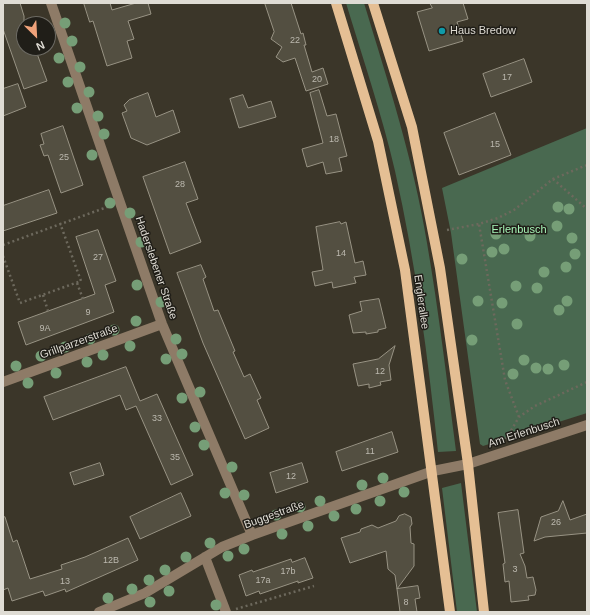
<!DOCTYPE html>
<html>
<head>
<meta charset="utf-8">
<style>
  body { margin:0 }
  #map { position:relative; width:590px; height:615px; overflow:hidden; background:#3b3629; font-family:Helvetica,sans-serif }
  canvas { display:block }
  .frame { position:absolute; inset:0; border:4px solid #dfdcd4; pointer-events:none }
  .north { position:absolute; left:16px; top:16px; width:40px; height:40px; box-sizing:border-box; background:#201e18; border:1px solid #6c6a63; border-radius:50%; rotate:156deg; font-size:11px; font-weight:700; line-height:16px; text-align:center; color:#dfdcd4 }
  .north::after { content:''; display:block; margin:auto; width:14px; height:18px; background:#f0a27a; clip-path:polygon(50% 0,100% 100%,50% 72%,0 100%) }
</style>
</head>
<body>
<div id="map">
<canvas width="590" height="615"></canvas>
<div class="frame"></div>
<div class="north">N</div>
</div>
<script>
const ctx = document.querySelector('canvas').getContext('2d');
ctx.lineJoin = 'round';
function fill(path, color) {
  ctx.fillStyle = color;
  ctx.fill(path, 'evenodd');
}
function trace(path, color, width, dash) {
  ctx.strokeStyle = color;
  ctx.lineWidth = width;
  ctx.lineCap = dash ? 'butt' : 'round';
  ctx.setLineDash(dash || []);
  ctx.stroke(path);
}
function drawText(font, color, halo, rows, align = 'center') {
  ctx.font = font + ' Helvetica,sans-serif';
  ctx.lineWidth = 3;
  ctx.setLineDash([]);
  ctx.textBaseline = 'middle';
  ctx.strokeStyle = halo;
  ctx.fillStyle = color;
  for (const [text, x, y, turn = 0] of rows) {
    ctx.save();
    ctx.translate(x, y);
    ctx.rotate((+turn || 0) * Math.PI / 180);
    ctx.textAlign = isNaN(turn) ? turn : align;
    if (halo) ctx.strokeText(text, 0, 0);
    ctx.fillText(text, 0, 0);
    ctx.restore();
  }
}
fill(new Path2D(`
  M346,3H364C388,82 414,162 427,243C439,312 447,382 456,451L438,452C428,358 416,264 395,171C382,115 363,59 346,3Z
  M587,128V413L483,446L480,444L451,233L442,188Z
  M461,483L477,612H457L442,488Z`), '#496950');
const building = new Path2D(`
  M3,3H20L24,16V48H35L47,81L24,89L3,29Z
  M84,3H110L112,10L136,3H148L151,14L128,21L134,39L127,41L132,58L107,66L93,21L90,22Z
  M265,3H291L301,34L303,33L306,45H304L312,72L323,68L328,84L306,91L295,58L283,62L276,57L282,47L271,39L274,32Z
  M430,3H463L468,19L457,22L463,41L429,51L417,12L432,8Z
  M524,59L532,82L491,97L483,74Z
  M18,84L26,107L3,116V89Z
  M319,90L327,116L336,114L347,156L339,158L342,171L326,174L323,162L307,167L302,149L323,143L310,93Z
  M148,93L156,117L173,110L180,132L147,145L131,138L122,113L127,111L124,105L129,100Z
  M243,95L248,108L271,101L276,117L239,128L230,99Z
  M495,113L511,155L459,175L444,133Z
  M63,126L83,185L61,193L48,155L44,156L40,145L44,144L41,134Z
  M185,162L198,199L186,203L201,242L170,254L143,177Z
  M49,190L57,213L3,231V206Z
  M340,222L341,224L346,222L355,263L363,261L366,275L354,277L356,283L333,288L332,282L315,286L312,272L323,270L316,227Z
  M98,230L116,281L105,285L114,312L26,345L18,322L95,294L76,237Z
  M201,265L206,277L203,279L214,311L218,310L235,351L233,352L244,377L250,374L261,398L257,400L269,428L245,439L203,343L177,273Z
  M379,299L386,328L378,330V332L366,334V332L353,333L349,315L362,311L360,302Z
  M395,346L389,365L391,380L380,382L381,385L369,388V384L358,386L353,364L378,359Z
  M126,367L140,401L157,394L193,475L171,485L136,406L126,410L120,395L53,420L44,397Z
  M392,432L398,452L342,471L336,452Z
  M100,463L104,475L74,485L70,473Z
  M302,463L308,482L276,493L270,473Z
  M181,493L191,516L140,539L130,517Z
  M563,501L570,520L587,514V533L545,537L534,541L541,517L558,511Z
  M518,510L524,553L520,554L525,566L527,578L533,577L536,590L535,595L528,596L529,600L511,602L509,581L505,582L503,564L505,563L498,513Z
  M405,514L411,517L412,524L410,527L411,543L414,544V566L397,589L395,575L388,569L386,551L350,563L341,538L360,532L361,529L372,525L378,528L396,521L399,516Z
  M5,517L13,542L17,540L30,579L62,569L61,565L85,557L128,538L138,560L66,592L65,589L45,596L43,591L12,601L8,588L3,590V518Z
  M305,558L313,578L298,583V581L260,594L259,591L246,596L239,575L252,570L253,572L291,559L292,562Z
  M418,586L420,598L415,599L417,612H400L397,589Z`);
fill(building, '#534f41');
trace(building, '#989384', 1);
trace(new Path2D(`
  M553,179L587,209
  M447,230L479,224
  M3,245L110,206
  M3,256L20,303L81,281L60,223
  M77,283L83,299
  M43,295L48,311
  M519,417L505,380L479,224L498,218L514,210L553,179L587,165
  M506,439L519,417L535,406L587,382
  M236,609L314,586`), '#6d695d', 2.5, [2, 3]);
trace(new Path2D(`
  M51,3L162,324L252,535
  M3,382L162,324
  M205,557L226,612
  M99,612L145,593L222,547L252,535L433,471L468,464L587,425`), '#8e7b67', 10);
trace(new Path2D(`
  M336,3L378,141L405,270L450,612
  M373,3L412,127L440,268L468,464L484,612`), '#e5bf94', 10);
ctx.fillStyle = '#769e77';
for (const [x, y] of [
  [65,23],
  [72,41],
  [59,58],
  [80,67],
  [68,82],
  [89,92],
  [77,108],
  [98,116],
  [104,134],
  [92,155],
  [110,203],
  [558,207],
  [569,209],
  [130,213],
  [557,226],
  [496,234],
  [530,236],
  [572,238],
  [141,242],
  [504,249],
  [492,252],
  [575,254],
  [462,259],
  [566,267],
  [544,272],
  [137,285],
  [516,286],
  [537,288],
  [478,301],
  [567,301],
  [161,302],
  [502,303],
  [559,310],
  [136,321],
  [517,324],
  [114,330],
  [90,339],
  [176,339],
  [472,340],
  [130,346],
  [65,347],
  [182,354],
  [103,355],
  [41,356],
  [166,359],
  [524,360],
  [87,362],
  [564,365],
  [16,366],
  [536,368],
  [548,369],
  [56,373],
  [513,374],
  [28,383],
  [200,392],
  [182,398],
  [195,427],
  [204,445],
  [232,467],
  [383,478],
  [362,485],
  [404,492],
  [225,493],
  [244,495],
  [320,501],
  [380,501],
  [300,507],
  [356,509],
  [276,515],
  [334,516],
  [308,526],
  [282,534],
  [210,543],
  [244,549],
  [228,556],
  [186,557],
  [165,570],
  [149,580],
  [132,589],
  [169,591],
  [108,598],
  [150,602],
  [216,605]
]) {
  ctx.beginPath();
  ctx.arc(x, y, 5.5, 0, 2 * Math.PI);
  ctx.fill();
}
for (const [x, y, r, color] of [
  [442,31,4,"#0f9aa8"]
]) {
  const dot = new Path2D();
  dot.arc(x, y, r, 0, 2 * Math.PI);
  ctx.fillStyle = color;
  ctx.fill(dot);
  trace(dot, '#201e18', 1.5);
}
drawText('9px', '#bcb9af', null, [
  ["22",295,41],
  ["17",507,78],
  ["20",317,80],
  ["18",334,140],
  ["15",495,145],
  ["25",64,158],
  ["28",180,185],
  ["14",341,254],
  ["27",98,258],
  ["9",88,313],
  ["9A",45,329],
  ["12",380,372],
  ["33",157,419],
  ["11",370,452],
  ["35",175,458],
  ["12",291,477],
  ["26",556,523],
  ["12B",111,561],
  ["3",515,570],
  ["17b",288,572],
  ["17a",263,581],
  ["13",65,582],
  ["8",406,603]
]);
drawText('11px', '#dfdcd4', '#201e18', [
  ["Haus Bredow",450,31]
], 'left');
drawText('11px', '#a6f4b7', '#201e18', [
  ["Erlenbusch",519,230]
]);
drawText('11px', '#dfdcd4', '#201e18', [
  ["Haderslebener Straße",156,268,71],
  ["Englerallee",421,302,82],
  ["Grillparzerstraße",79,342,-20],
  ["Am Erlenbusch",524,433,-18],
  ["Buggestraße",274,515,-20]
]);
</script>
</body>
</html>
